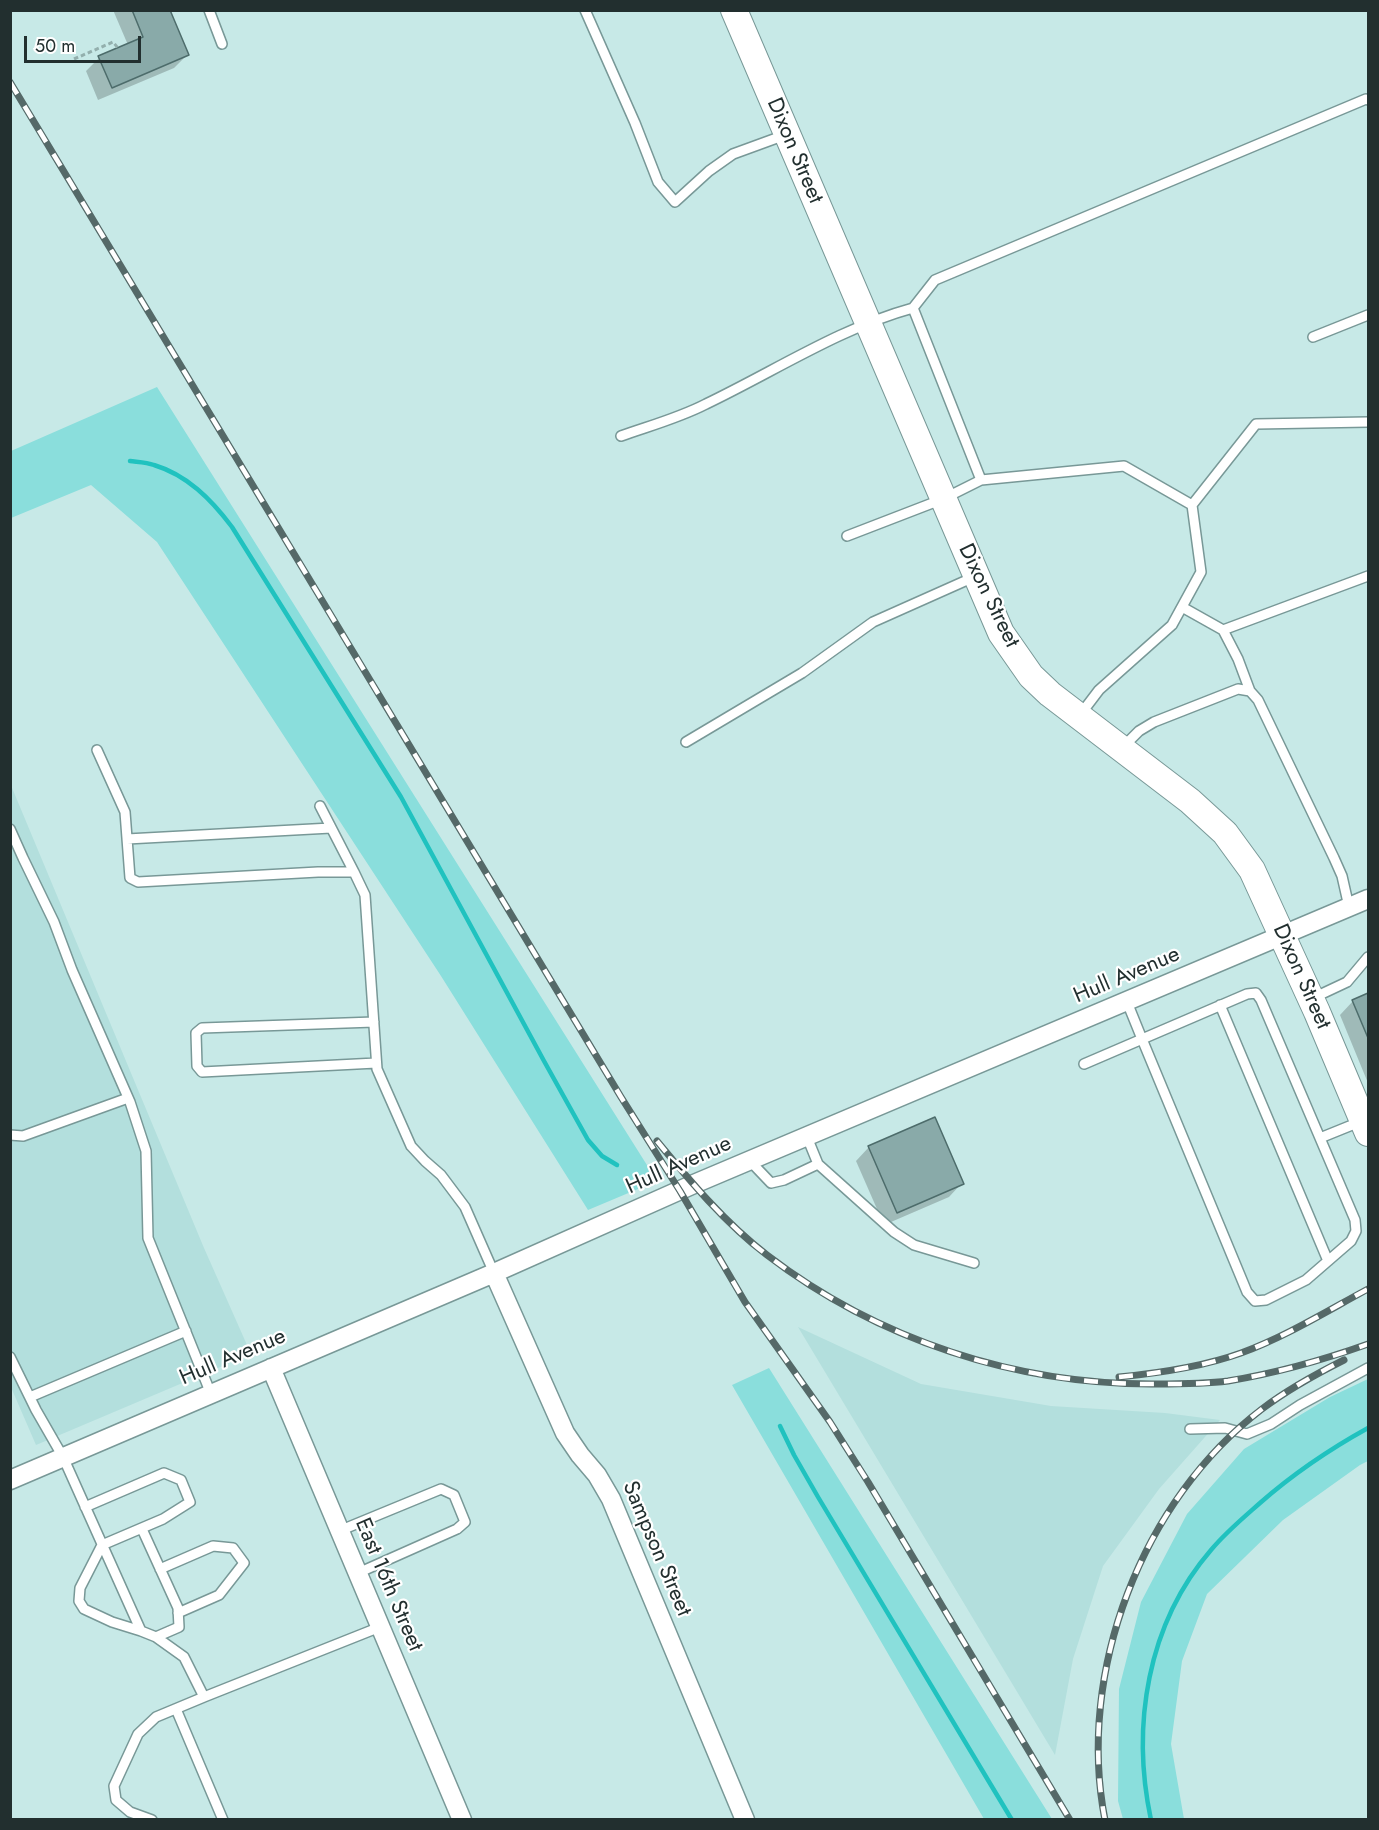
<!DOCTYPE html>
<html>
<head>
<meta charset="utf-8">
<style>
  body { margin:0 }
  #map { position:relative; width:1379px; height:1830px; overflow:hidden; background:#c7e9e7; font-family:Jost,sans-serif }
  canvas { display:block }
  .frame { position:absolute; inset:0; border:12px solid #222f2f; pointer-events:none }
  .scale { position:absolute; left:24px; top:36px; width:117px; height:27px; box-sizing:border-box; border:3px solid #222f2f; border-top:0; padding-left:8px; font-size:18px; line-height:21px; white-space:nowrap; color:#222f2f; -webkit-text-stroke:4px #fff; paint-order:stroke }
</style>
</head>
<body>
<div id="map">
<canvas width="1379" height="1830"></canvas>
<div class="frame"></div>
<div class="scale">50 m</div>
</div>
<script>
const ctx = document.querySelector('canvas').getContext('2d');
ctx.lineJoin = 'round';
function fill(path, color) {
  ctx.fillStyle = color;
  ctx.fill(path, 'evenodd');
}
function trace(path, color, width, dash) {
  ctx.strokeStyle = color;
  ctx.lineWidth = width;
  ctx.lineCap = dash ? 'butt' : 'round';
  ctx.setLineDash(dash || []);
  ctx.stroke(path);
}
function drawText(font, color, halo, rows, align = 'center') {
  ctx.font = font + ' Jost,sans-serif';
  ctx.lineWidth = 4.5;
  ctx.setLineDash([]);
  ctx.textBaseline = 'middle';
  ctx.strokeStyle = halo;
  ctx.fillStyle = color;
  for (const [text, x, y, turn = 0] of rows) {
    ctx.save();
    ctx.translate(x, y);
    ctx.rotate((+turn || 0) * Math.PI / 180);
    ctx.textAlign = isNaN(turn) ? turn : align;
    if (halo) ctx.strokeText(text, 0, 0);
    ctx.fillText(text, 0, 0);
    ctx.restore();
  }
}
fill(new Path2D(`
  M10,783L204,1248L251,1354L36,1445L10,1385Z
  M798,1327L921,1384L1051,1406L1165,1413L1220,1420L1159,1489L1103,1566L1073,1659L1055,1755Z`), '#b3dfdd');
fill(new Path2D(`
  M157,387L657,1181L588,1210L441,976L157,542L91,485L11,518V451Z
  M769,1368L1052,1819H984L732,1385Z
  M1368,1379V1461L1360,1465L1283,1520L1207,1594L1182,1661L1171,1744L1184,1819H1123L1118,1801L1119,1689L1141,1602L1187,1514L1244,1449L1330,1397Z`), '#8adedc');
fill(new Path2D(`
  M113,10H168L187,55L174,68L98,100L86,71L99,58L128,45Z
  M1368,995V1083L1340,1015L1353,1001Z
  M869,1147L962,1183L949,1197L884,1225L856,1161Z`), '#0003');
trace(new Path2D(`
  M130,461C137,462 146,462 154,465C187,475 211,499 232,527L401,797L544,1061L588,1140L602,1156L617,1165
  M780,1426L794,1455L818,1497L1012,1820
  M1151,1820C1131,1726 1147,1624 1211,1550C1226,1532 1243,1518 1260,1503C1293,1474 1330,1449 1368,1428`), '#20c2bf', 4.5);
const building = new Path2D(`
  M132,10H170L189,55L112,88L98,56L143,37Z
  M1368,993V1038L1352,1000Z
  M935,1117L964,1184L897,1213L868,1146Z`);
fill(building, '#89aaa9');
trace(building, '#4d6c6b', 1.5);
const lane = new Path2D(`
  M209,10L222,44
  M585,10L635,123L658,182L675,202L709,171L733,154L785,135
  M1368,100L1366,99L935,280L913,308L981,480L1124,466L1192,505L1256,424L1368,422
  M1313,337L1368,315
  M621,436C649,426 679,418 706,404C775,371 840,328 913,308
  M847,536L943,499L981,480
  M1182,607L1223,630L1238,659L1250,691
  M1223,630L1368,576
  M1080,715L1099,690L1172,625L1201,572L1192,505
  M686,742L802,673L873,622L974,577
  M1123,747L1139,731L1154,722L1238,689L1250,691L1258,700L1334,858L1342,876L1349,907
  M97,750L125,812L130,878L138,882L318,872H354L365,895L377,1069L411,1146L425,1161L441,1175L465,1207L494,1273
  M320,806L354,872
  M10,829L23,858L54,922L72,970L130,1102L146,1151L148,1238L211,1394
  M127,839L331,828
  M1313,998L1347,982L1368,957
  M1220,1005L1328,1261
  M374,1022L202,1028L196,1033L197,1066L202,1072L376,1063
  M1084,1064L1247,994L1256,993L1261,1000L1355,1220L1356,1231L1351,1241L1306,1280L1266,1300L1255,1301L1247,1292L1142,1039L1127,1002
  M10,1135L23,1136L128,1098
  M1320,1138L1362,1121
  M750,1161L771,1183L784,1180L818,1164L807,1137
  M818,1164L894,1232L914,1245L974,1263
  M10,1357L36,1410L63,1457L141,1631L156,1637L184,1657L204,1697L380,1627
  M30,1397L186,1331
  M1190,1429L1225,1428L1247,1434L1271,1424L1300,1405L1368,1368
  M85,1507L164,1473L181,1480L190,1502L163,1519L102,1545L80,1588L79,1601L84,1609L112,1622L141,1631
  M142,1529L178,1608L179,1627L156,1637
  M339,1531L441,1489L454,1495L465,1522L457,1529L358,1573
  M160,1569L213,1546L233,1548L244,1563L219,1595L178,1613
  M176,1709L223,1820
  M152,1820L130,1812L116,1800L114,1786L138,1734L156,1717L204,1697`);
const street = new Path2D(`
  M494,1273L565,1433L580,1455L597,1475L611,1499L745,1820
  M271,1368L462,1820
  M10,1480L494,1273L694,1184L1368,899`);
const secondary = new Path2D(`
  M734,10L1001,633L1031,676L1050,694L1190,801L1225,833L1252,870L1317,1012L1368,1133`);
trace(lane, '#789897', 12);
trace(street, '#789897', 21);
trace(secondary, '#789897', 28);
trace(new Path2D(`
  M74,59L113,42L118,48`), '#93afad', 3, [4.5, 3]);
trace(lane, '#fff', 9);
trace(street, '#fff', 18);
trace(secondary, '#fff', 26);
const rail = new Path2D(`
  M10,82L621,1097L680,1191L745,1302L830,1422L868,1482L1070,1820
  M657,1141C690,1181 725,1223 767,1255C878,1340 1016,1385 1156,1384C1180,1384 1205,1384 1228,1381C1277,1373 1323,1360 1368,1344
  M1119,1377C1160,1373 1202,1367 1241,1353C1285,1337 1327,1311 1368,1289
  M1105,1820C1076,1672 1142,1500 1262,1409C1287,1390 1316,1374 1344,1360`);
trace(rail, '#556968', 7);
trace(rail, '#fff', 4.5, [14]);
drawText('22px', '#222f2f', '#fff', [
  ["Dixon Street",794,151,67],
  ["Dixon Street",988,596,64],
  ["Hull Avenue",1127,976,-23],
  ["Dixon Street",1301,977,66],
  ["Hull Avenue",679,1166,-24],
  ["Hull Avenue",233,1358,-23],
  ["Sampson Street",656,1549,67],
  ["East 16th Street",388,1585,67]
]);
</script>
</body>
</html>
